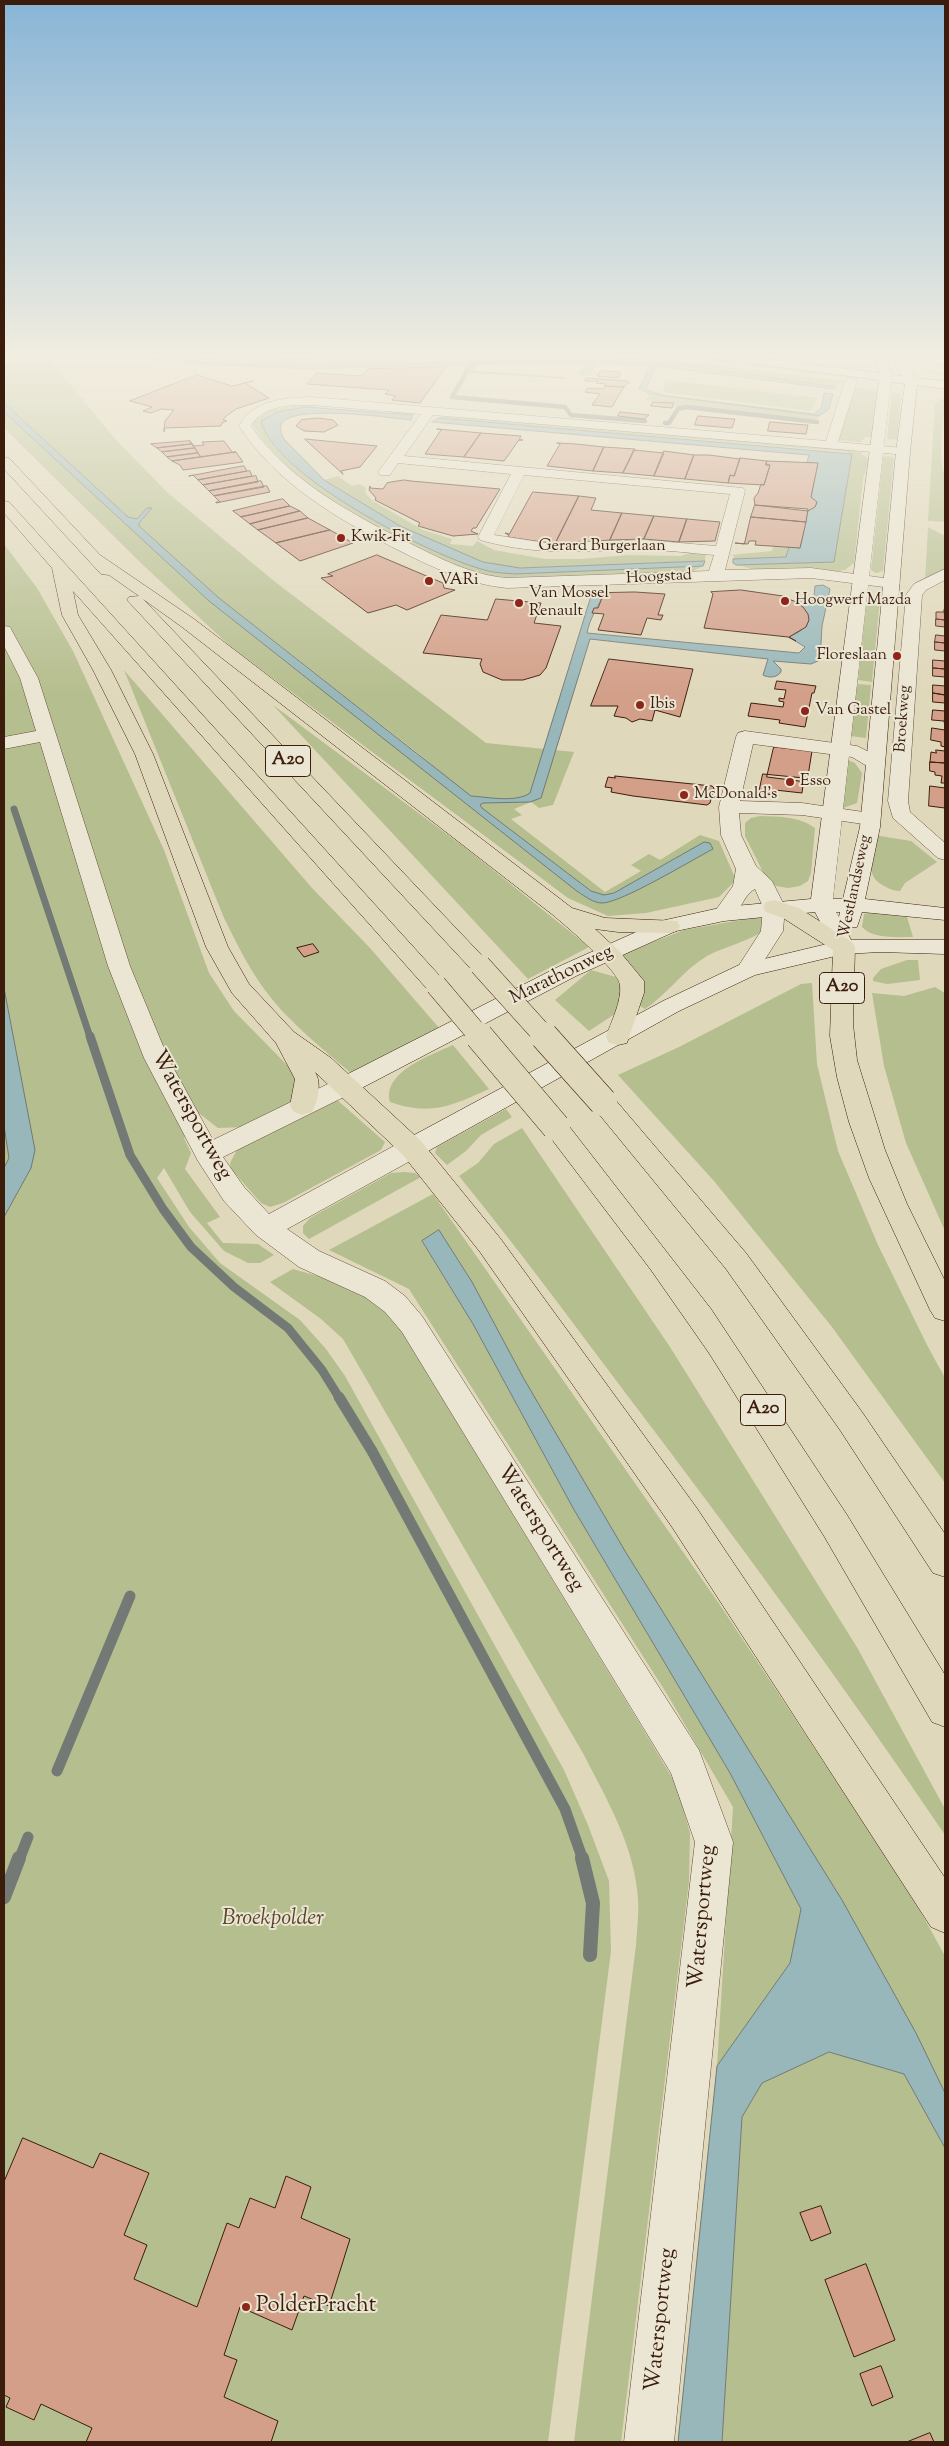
<!DOCTYPE html>
<html>
<head>
<meta charset="utf-8">
<style>
  body { margin:0 }
  #map { position:relative; width:949px; height:2446px; overflow:hidden; background:#e0d8bb; font-family:"Sorts Mill Goudy",serif }
  canvas { display:block }
  .frame { position:absolute; inset:0; border:5px solid #3c1d0c; pointer-events:none }
</style>
</head>
<body>
<div id="map">
<canvas width="949" height="2446"></canvas>
<div class="frame"></div>
</div>
<script>
const ctx = document.querySelector('canvas').getContext('2d');
ctx.lineJoin = 'round';
function fill(path, color) {
  ctx.fillStyle = color;
  ctx.fill(path, 'evenodd');
}
function trace(path, color, width, dash) {
  ctx.strokeStyle = color;
  ctx.lineWidth = width;
  ctx.lineCap = dash ? 'butt' : 'round';
  ctx.setLineDash(dash || []);
  ctx.stroke(path);
}
function drawText(font, color, halo, rows, align = 'center') {
  ctx.font = font + ' "Sorts Mill Goudy",serif';
  ctx.lineWidth = 4;
  ctx.setLineDash([]);
  ctx.textBaseline = 'middle';
  ctx.strokeStyle = halo;
  ctx.fillStyle = color;
  for (const [text, x, y, turn = 0] of rows) {
    ctx.save();
    ctx.translate(x, y);
    ctx.rotate((+turn || 0) * Math.PI / 180);
    ctx.textAlign = isNaN(turn) ? turn : align;
    if (halo) ctx.strokeText(text, 0, 0);
    ctx.fillText(text, 0, 0);
    ctx.restore();
  }
}
fill(new Path2D(`
  M17,355H46L116,440L168,493L274,581L486,743L574,752L553,805L539,808L531,802L514,809L522,815L511,819L605,892L641,871L631,865L649,854L660,860L700,835L719,841L736,880L719,897L646,913L608,916L568,898L230,646L143,565L4,428V412L209,601L578,892L593,901L622,897L712,849V846L704,842L701,844L614,893L604,895L591,891L482,808L419,754L219,598L139,526V523L152,508H147L137,519L128,517L4,403V367Z
  M77,355L223,365L310,368L241,367Z
  M126,355H169L243,360L345,355H465L461,362L276,365Z
  M191,355H315L242,358Z
  M472,355H580L664,359L845,381L835,387L637,361L595,359L467,362Z
  M626,355H692L849,375L848,378L736,364Z
  M666,380L818,398L811,411L663,392Z
  M853,387L878,390L872,437H866L860,442L837,440Z
  M892,392L901,394L897,440L887,439Z
  M650,394L819,416L812,423L675,407L676,403L646,400Z
  M945,398C945,414 937,464 945,474V522L928,521L935,403Z
  M306,404L410,413L413,415C369,411 302,395 263,420C264,424 264,430 266,434C288,480 432,555 481,569C492,573 504,573 515,574L703,566L695,570V572L505,579C473,575 445,561 416,547C355,518 291,484 253,426L254,421L269,410Z
  M449,415L843,449L860,452L869,460L863,479L854,563L845,570L832,572L750,570L749,568L736,565L834,562L852,455L846,452L439,418Z
  M889,456L894,458L883,571L876,573L871,570L883,457Z
  M338,476L352,486L359,484L365,487L366,494L373,501L423,530L452,539L450,544L473,546L477,541L494,550L545,559H581L628,555L681,556L695,551L706,554L705,561L520,568C454,565 380,514 324,480Z
  M928,527L945,536V570L925,579Z
  M4,544L37,588L73,651L164,850L209,973L234,1011L289,1067L298,1080L292,1100L283,1109L246,1127L218,1128L200,1114L184,1138L191,1153L185,1169L220,1217L207,1223L223,1243L258,1244L274,1255L260,1263H248L224,1251L190,1212L164,1168L157,1178L189,1227L220,1263L300,1320L326,1349L345,1376L564,1770L588,1825L609,1881L611,1951L548,2442H4Z
  M773,547H789L786,557L733,559L734,556L731,555L772,551Z
  M867,598L880,599L872,682L858,680Z
  M124,670L312,888L370,948L440,1029L351,1073C325,1051 288,1021 268,994C250,971 237,944 224,918Z
  M857,684L871,685L866,738L851,736Z
  M273,705L467,849L589,947L528,979Z
  M848,760L855,763L862,773L857,803L843,808Z
  M760,816C781,817 798,816 815,828L811,873L808,881L800,886L788,888L776,886L766,878L745,836V823L751,818Z
  M874,835L911,841L937,862L905,883L900,891C895,891 889,889 884,886C863,875 872,855 874,835Z
  M868,913L907,917L913,937C897,937 873,939 862,927L864,914Z
  M758,917L766,921L760,933C743,943 724,947 707,956C683,970 668,994 645,1009L638,1005C643,976 641,974 620,955L684,930Z
  M907,960H918L920,980L887,984L873,981V978L881,969Z
  M591,970L616,977L623,982L621,1010L589,1031L555,1000Z
  M812,983L817,1064L838,1151L878,1245L927,1345L945,1378V1483L832,1327L714,1181L618,1075L679,1047L801,984Z
  M935,987L945,993V1231L906,1143L884,1066L872,993L904,996Z
  M453,1045L489,1089C452,1106 430,1116 390,1102C382,1072 431,1055 453,1045Z
  M336,1099L385,1142L381,1150L283,1203L270,1207L261,1203L231,1169L230,1163L237,1150Z
  M506,1109L512,1117L481,1135L466,1151L447,1165L435,1153L437,1147Z
  M522,1128L670,1347L858,1649L945,1809V1835C843,1684 735,1537 624,1391C570,1319 516,1246 459,1176L478,1163L494,1144Z
  M405,1172L415,1173L421,1177L309,1239L303,1233V1226L310,1218L391,1173Z
  M433,1194L718,1602L912,1896L945,1956V2093C852,1905 734,1731 625,1552C591,1495 556,1437 523,1378C496,1329 472,1276 438,1230L422,1242L473,1324L573,1508L730,1773L801,1909L790,1963L717,2066L733,1807L667,1694L409,1289L329,1250Z
  M293,1269L335,1281L372,1299L398,1325L652,1744L677,1786L690,1833L689,1881L621,2442H574L636,1945C637,1930 639,1914 638,1899C635,1847 607,1800 584,1755L343,1339L321,1319L270,1282Z
  M829,2052L904,2074L945,2148V2442H722L742,2117L762,2083Z`), '#b5be8e');
const water = new Path2D(`
  M101,355L242,364L309,366L595,359L682,365L836,387L835,389L826,388L656,366L646,388L648,391L667,396L814,414L821,408L824,393L833,394L829,409L819,416L650,394L639,389L649,367L643,365L596,363L589,375L580,374L586,364L579,362L475,364L473,371L566,378L464,372L468,364L309,369L223,365Z
  M4,403L128,517L137,519L147,508H152L139,523V526L219,598L471,796C487,797 516,803 530,793L591,596L603,595C597,610 590,617 587,633L799,653L805,647L789,637C811,627 816,617 795,601L814,596L815,586L823,585L830,589L822,626L820,660L811,664L773,661L781,669V672C777,678 768,678 763,675L768,659L590,639L541,798L530,802L483,803L480,805L482,808L591,891L604,895L614,893L704,842L710,843L713,849C692,860 621,903 602,903C593,903 585,896 578,892L209,601L4,412Z
  M306,407L413,415L411,420C392,418 288,403 281,425C280,430 282,436 284,439L324,480L400,526L483,562L520,568L705,561L703,566L515,574C504,573 492,573 481,569C430,555 273,475 261,421L278,412Z
  M439,418L852,454L834,562L736,565L733,563V559L786,557L789,547L800,548L808,511L817,504L811,497L818,463L807,462L809,455L432,422Z
  M4,988L35,1150L31,1168L4,1217V1168L9,1158L4,1126Z
  M439,1230L472,1282L524,1379L625,1551L842,1900L916,2033L945,2093V2148L904,2074L829,2052L762,2083L742,2117L722,2442H678L717,2066L790,1963L801,1909L730,1773L573,1508L473,1324L422,1241Z`);
fill(water, '#98b7ba');
trace(water, '#737974', 1);
trace(new Path2D(`
  M472,363L452,397L565,407L571,415L645,421
  M665,423H669L678,409L686,407L817,422`), '#737974', 4.5);
trace(new Path2D(`
  M14,809L90,1037`), '#737974', 7);
trace(new Path2D(`
  M90,1036L130,1155L163,1209L191,1247L234,1287L288,1328L322,1370L340,1399`), '#737974', 9);
trace(new Path2D(`
  M339,1397L372,1451L565,1809L583,1860
  M57,1771L130,1596
  M19,1860L28,1837`), '#737974', 11);
trace(new Path2D(`
  M582,1858L593,1903L590,1955
  M4,1897L19,1858`), '#737974', 14);
const building = new Path2D(`
  M446,367L420,403L392,400L396,396L385,394L389,390L307,384L317,373L361,376L368,369Z
  M601,371L621,372L618,378L597,376Z
  M197,375L232,386L254,381L245,383L269,398L236,409L225,417L223,420L227,421L222,423L221,426L164,428V432L165,421L174,410L161,409L151,413L143,411L152,407L130,401Z
  M587,378L627,381L629,382L624,387L605,386L606,384L596,383L598,381H585Z
  M605,386L624,387L612,407L592,405L600,394L585,392L588,388L603,389Z
  M653,402L674,403L672,408L651,406Z
  M620,412L649,415L644,419L618,416Z
  M698,416L732,419H735L732,428L695,425Z
  M318,418L333,420L338,425L324,432L304,431L296,426L301,420Z
  M770,422L805,425H808L806,434L768,431Z
  M437,429H438L481,433L464,457L425,454L441,430Z
  M481,433L521,436L519,440H523H519L504,461L464,457Z
  M305,439L377,446L360,467L341,471L343,474Z
  M190,441L194,446L204,445L202,442L224,441L233,453L236,452L201,457Z
  M190,441L192,444L157,448L151,444Z
  M557,443L576,444L604,447L593,471L547,466L560,444Z
  M192,444L195,448L162,452L157,448Z
  M604,447L635,449L623,473L593,471Z
  M195,448L198,453L167,457L162,452Z
  M634,450L664,453L654,476L623,473Z
  M664,451L694,455L685,479L654,476Z
  M236,452L243,462L183,470L180,465L172,461Z
  M198,453L201,457L172,461L167,457Z
  M694,455H709L740,459L734,476L730,475L728,483L685,479Z
  M740,458L767,461L766,465H770L764,485L728,483L730,475L734,476Z
  M767,461L818,463L811,497L817,502L815,507L808,511L755,505L754,498L758,493L761,484L764,485L770,465H766Z
  M244,466L247,471L198,480L193,475L189,476Z
  M250,471L252,476L203,485L198,480Z
  M256,476L258,482L209,491L203,485Z
  M404,480L411,481L500,489L476,528H473L471,531L478,534L453,536L418,526L420,523L375,500L376,498L369,490L370,486V488L383,489L387,483Z
  M261,481L264,487L214,496L209,491Z
  M267,486L270,492L216,503V502H220L214,496Z
  M533,492L579,496L555,544L508,537L509,535L505,533L509,534Z
  M579,496L596,498L591,510L622,513L610,540L555,544Z
  M283,499L290,506L241,517L233,511Z
  M755,505L808,509L806,522L751,517Z
  M290,506L300,511L250,524L241,517Z
  M300,511L308,518L258,530L250,524Z
  M622,513L654,516L644,539L610,540Z
  M654,516L687,519L679,542L644,539Z
  M751,517L806,522L800,548L755,545L756,541H749L748,544L735,543L744,544Z
  M308,518L330,530L276,543L258,530Z
  M687,519L720,522L715,541L679,542Z
  M330,530L353,543L300,561L276,543Z
  M377,555L443,583L444,588L455,590L407,610L396,605L368,613L321,578L333,576L328,574Z
  M741,590L783,596L782,597L794,601L803,607L808,614L809,620L806,627L789,637L796,641L788,637L704,628L713,594L711,592Z
  M635,592L665,594L658,615H663L661,620L647,618L641,635L598,630L604,614L592,613L594,608H598L604,593Z
  M496,599L541,603L534,623L561,626L546,668L540,675L523,680H502L483,672L480,664L482,659L423,653L441,615L487,620Z
  M944,610L945,620L936,619V612H944Z
  M936,619L945,620V627L936,626Z
  M936,635L945,636V643L935,642Z
  M935,642L945,643V651L935,650Z
  M609,659L693,669L680,717L655,710L652,721L640,719L632,722L626,718L614,716L618,706H591Z
  M933,660L945,661V669L933,668Z
  M933,668L945,669V677L933,676Z
  M777,681L816,686L814,693H812L805,727L779,723L780,720L748,716L751,703L783,707L784,702L779,701V698L784,699L786,690L775,689Z
  M933,685L945,686V695L933,693Z
  M933,693L945,695V703L933,702Z
  M933,710L945,711V726L944,721L932,720Z
  M932,728L945,730V747L941,746V742L931,740Z
  M774,747L812,751L807,782L767,777Z
  M936,750L945,751V763L930,762L931,752L936,753Z
  M930,762L945,763V783H941L942,776L935,775V772L930,771Z
  M763,774L804,778L802,793L775,790L774,795L759,793Z
  M615,776L712,786L714,788L710,803L707,805L633,796L611,792L612,788L605,787L608,777L615,778Z
  M930,786L945,788V808L929,806Z
  M313,944L319,952L304,957L297,948Z
  M23,2138L93,2168L100,2153L149,2173L124,2235L147,2245L134,2279L197,2307L227,2223L239,2228L250,2198L275,2208L286,2176L311,2187L301,2218L350,2239L329,2306L304,2296L292,2330L240,2307L224,2355L237,2360L224,2397L278,2421L271,2442H86L92,2428L41,2404L34,2420L6,2407L10,2398L4,2395V2182Z
  M821,2206L831,2233L811,2241L800,2213Z
  M866,2264L895,2340L854,2357L825,2280Z
  M881,2366L893,2397L872,2406L860,2374Z
  M930,2433L934,2442H907Z`);
fill(building, '#d39f89');
trace(building, '#3c1d0c', 1);
const street = new Path2D(`
  M906,355H919L926,361L945,366V374L918,367Z
  M851,377L857,381L838,442L903,448L908,449L910,452L908,455L433,415L404,456L743,488L745,491L725,570L811,568L898,580L900,583L892,588L811,578L507,588C467,584 432,567 396,549C336,518 276,483 239,426C253,400 283,398 311,397L826,441L845,381ZM293,405H311L421,414L378,472L380,475H390L398,463L511,474L478,537L480,540C541,557 583,550 644,550C668,550 691,553 714,555L709,571L507,578C471,575 439,558 407,542C350,513 288,480 251,426C260,410 277,407 293,405ZM524,475L730,494L716,546L644,540L546,543L494,535Z
  M945,569V580L926,590L922,595L908,801L910,812L945,843V860L938,858L893,818L888,801L906,595L914,584Z
  M4,626L10,627L12,631L38,678L130,966L168,1058L213,1140L336,1080L345,1078L354,1080L357,1086L354,1092L223,1157L244,1187L269,1214L403,1141L412,1139L421,1141L425,1148L421,1155L287,1229L319,1251L385,1281L405,1296L422,1316L699,1750L733,1842L674,2442H624L695,1842L671,1773L402,1332L385,1312L365,1297L299,1267L256,1235L224,1201L198,1161L144,1058L108,966L40,742L4,749V737L36,731L20,678L4,646Z
  M745,731L857,746L881,758L884,762L881,766H867L852,757L753,744L740,801L802,803L870,813L877,815L880,819L877,823L870,825L802,815L739,813L741,835L756,866L772,881L785,907L783,931L755,975L747,977L739,975L736,970L761,931L763,907L755,889C739,897 741,925 716,919L713,914L733,886L736,869L721,835L719,807L736,737L738,733Z`);
const secondary = new Path2D(`
  M704,355H735L880,373L874,355H886L892,375L902,376L891,355H903L915,378L945,381V389L917,385L910,452L880,827L865,899L945,908V920L862,912L857,927L845,928L851,940H945V954L880,952L844,954L755,975L679,1011L421,1155L412,1157L403,1155L399,1148L403,1141L663,1001L739,965L831,943L815,912L724,921L676,931L576,976L354,1092L345,1094L336,1092L333,1086L336,1080L560,966L661,921L724,907L811,899L879,380L710,358ZM891,382L905,384L896,452L860,827L843,899H833ZM836,912H840L839,917Z`);
const highway = new Path2D(`
  M4,457L9,458L100,555L194,619L572,908L605,918L677,921L680,926L677,931L669,933L618,932L595,929L620,952L644,981V993L627,1043L618,1045L609,1043L606,1037C611,1022 622,1001 620,985C619,971 566,926 553,915L182,627L143,599L491,965L488,970L480,972L472,970L127,600L129,597L139,596L109,575L101,574L4,469Z
  M4,501L9,502L448,985L444,990L436,992L428,990L73,591L78,615L111,670L153,754L228,947L249,984L294,1032L331,1058L421,1141L500,1238L696,1507L945,1878V1933L931,1927L672,1527L480,1252L403,1155L315,1072C322,1083 318,1101 312,1112L303,1115L294,1112L290,1106L295,1079L276,1043L232,993L206,947L135,754L93,670L62,615L52,568L4,513Z
  M774,900L799,908L852,942L855,947L853,1024L857,1060L885,1150L907,1204L945,1281V1321L935,1318L930,1310L869,1178L849,1122L837,1077L830,1036L833,950L783,918L766,912L763,907L766,902Z
  M603,1093L612,1096L746,1253L862,1412L945,1534V1577L933,1573L840,1430L726,1269L594,1108L590,1102L594,1096Z
  M556,1118L565,1121L711,1309L847,1515L945,1675V1727L932,1722L824,1536L709,1353L651,1270L547,1133L543,1127L547,1121Z`);
trace(street, '#654c38', 1);
trace(secondary, '#3c1d0c', 1);
trace(highway, '#3c1d0c', 1);
fill(street, '#ebe6d3');
fill(secondary, '#ebe6d3');
fill(highway, '#e0d8bb');
const highwayBridgeFar1 = new Path2D(`
  M480,965L545,1037
  M436,985L480,1037`);
const highwayBridge = new Path2D(`
  M479,1036L556,1127
  M544,1036L603,1102`);
trace(highwayBridgeFar1, '#3c1d0c', 22, []);
trace(highwayBridge, '#3c1d0c', 29, []);
trace(highwayBridgeFar1, '#e0d8bb', 21);
trace(highwayBridge, '#e0d8bb', 28);
const sky = ctx.createLinearGradient(0, 0, 0, 697);
sky.addColorStop(0, '#88b5d6');
sky.addColorStop(0.51, '#f1ede0');
sky.addColorStop(1, '#f1ede000');
ctx.fillStyle = sky;
ctx.fillRect(0, 0, 949, 697);
for (const [x, y, r, color] of [
  [341,538,5,"#8f2418"],
  [429,581,5,"#8f2418"],
  [785,601,5,"#8f2418"],
  [519,603,5,"#8f2418"],
  [897,656,5,"#8f2418"],
  [640,705,5,"#8f2418"],
  [805,711,5,"#8f2418"],
  [790,782,5,"#8f2418"],
  [684,795,5,"#8f2418"],
  [246,2307,5,"#8f2418"]
]) {
  const dot = new Path2D();
  dot.arc(x, y, r, 0, 2 * Math.PI);
  ctx.fillStyle = color;
  ctx.fill(dot);
  trace(dot, '#ebe6d3', 2);
}
drawText('16px', '#3c1d0c', '#ebe6d3', [
  ["Kwik-Fit",351,538],
  ["VARi",439,581],
  ["Van Mossel",529,594],
  ["Renault",529,612],
  ["Hoogwerf Mazda",795,601],
  ["Floreslaan",887,656,"right"],
  ["Ibis",650,705],
  ["Van Gastel",815,711],
  ["Esso",800,782],
  ["McDonald's",694,795]
], 'left');
drawText('16px', '#3c1d0c', '#ebe6d3', [
  ["Gerard Burgerlaan",602,547],
  ["Hoogstad",659,578,-3],
  ["Broekweg",904,719,-86],
  ["Westlandseweg",856,887,-78]
]);
for (const [x, y, w] of [
  [288,761,45],
  [842,988,45],
  [763,1410,45]
]) {
  const box = new Path2D();
  box.roundRect(x - w / 2, y - 15.5, w, 31, 4);
  ctx.fillStyle = '#ebe6d3';
  ctx.fill(box);
  trace(box, '#3c1d0c', 1);
}
drawText('bold 18px', '#3c1d0c', null, [
  ["A20",288,761],
  ["A20",842,988],
  ["A20",763,1410]
]);
drawText('19px', '#3c1d0c', '#ebe6d3', [
  ["Marathonweg",562,976,-26]
]);
drawText('22px', '#3c1d0c', '#ebe6d3', [
  ["Watersportweg",190,1116,61],
  ["Watersportweg",539,1529,58],
  ["Watersportweg",704,1917,-85],
  ["Watersportweg",662,2320,-84]
]);
drawText('italic 22px', '#5a452c', '#ebe6d3', [
  ["Broekpolder",273,1920]
]);
drawText('22px', '#3c1d0c', '#ebe6d3', [
  ["PolderPracht",256,2307]
], 'left');
</script>
</body>
</html>
